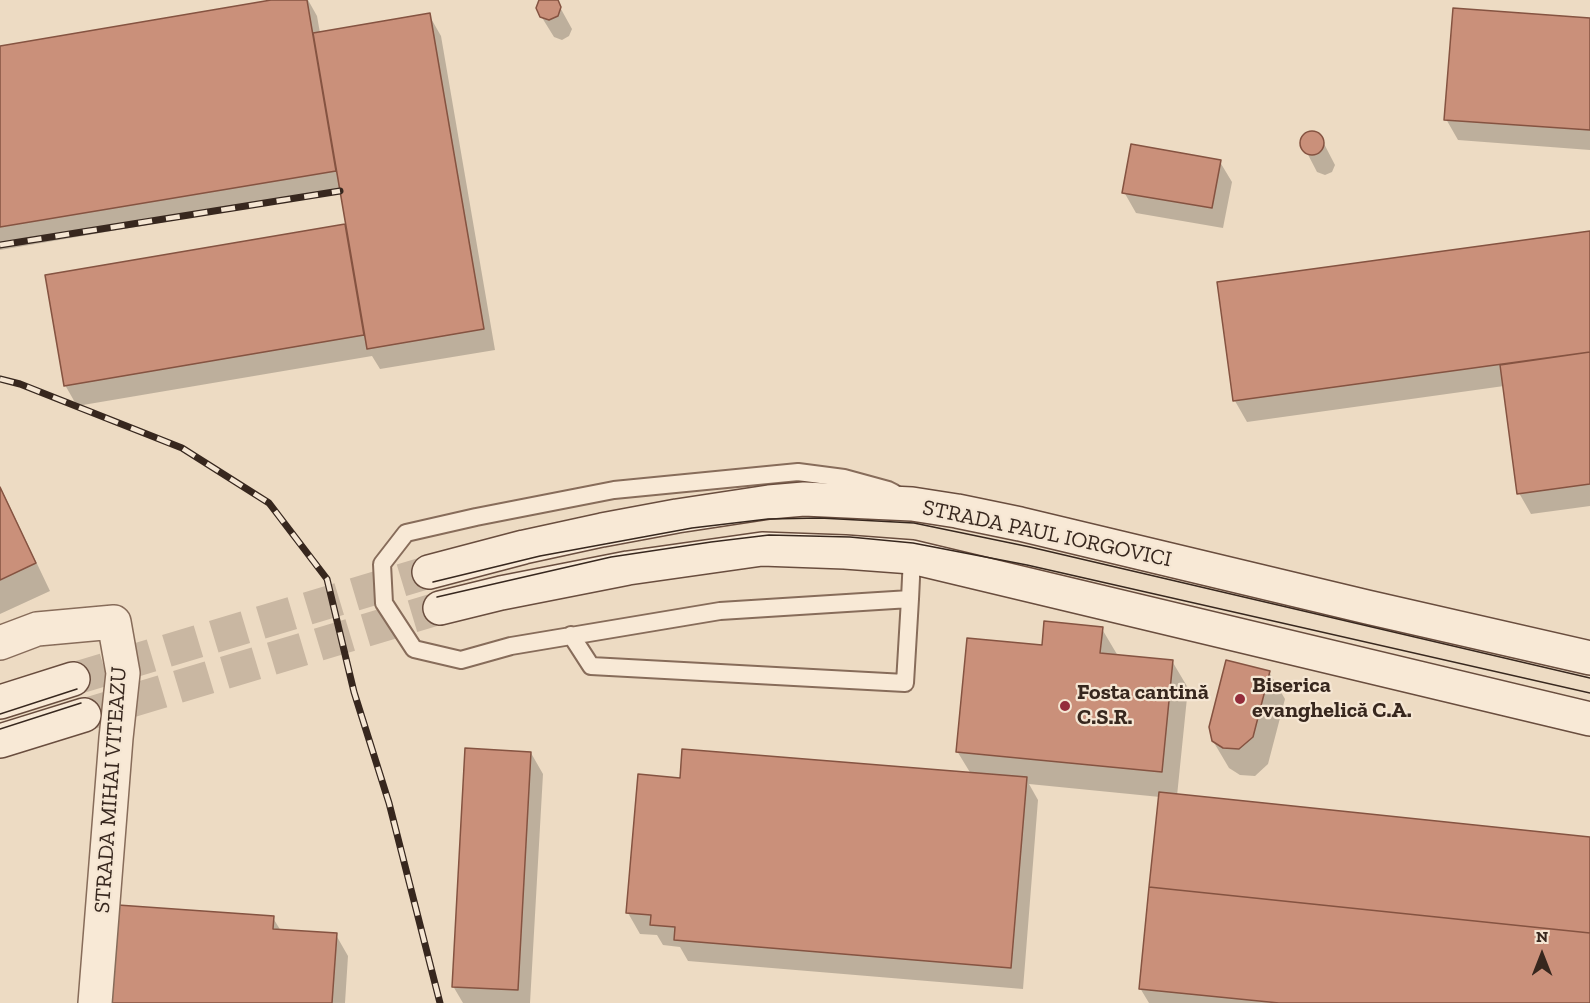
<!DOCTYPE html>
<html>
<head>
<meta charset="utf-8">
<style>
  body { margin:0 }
  #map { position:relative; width:1590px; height:1003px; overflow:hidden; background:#eddbc3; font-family:"Zilla Slab",serif }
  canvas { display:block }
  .north { position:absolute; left:1512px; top:925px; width:60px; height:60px; -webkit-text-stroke:4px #f5e6d3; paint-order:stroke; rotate:0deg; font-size:16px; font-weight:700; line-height:24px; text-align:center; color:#37271e }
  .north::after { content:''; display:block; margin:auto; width:21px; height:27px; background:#37271e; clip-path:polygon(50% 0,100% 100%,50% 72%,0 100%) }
</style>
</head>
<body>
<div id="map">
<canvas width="1590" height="1003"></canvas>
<div class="north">N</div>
</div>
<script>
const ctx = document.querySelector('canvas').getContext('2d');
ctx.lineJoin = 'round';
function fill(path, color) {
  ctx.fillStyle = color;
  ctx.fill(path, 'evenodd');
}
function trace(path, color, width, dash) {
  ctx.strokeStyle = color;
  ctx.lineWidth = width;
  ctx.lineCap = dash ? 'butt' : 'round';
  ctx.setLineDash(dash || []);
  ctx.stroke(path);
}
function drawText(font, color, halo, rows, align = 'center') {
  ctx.font = font + ' "Zilla Slab",serif';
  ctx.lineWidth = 4.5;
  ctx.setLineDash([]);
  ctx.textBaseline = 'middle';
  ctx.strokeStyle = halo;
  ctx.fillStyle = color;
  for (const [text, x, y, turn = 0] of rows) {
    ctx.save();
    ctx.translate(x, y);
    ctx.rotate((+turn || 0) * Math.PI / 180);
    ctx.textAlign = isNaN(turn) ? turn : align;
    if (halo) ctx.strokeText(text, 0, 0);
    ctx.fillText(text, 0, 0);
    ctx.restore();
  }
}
fill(new Path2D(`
  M280,0H308L317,16L320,33L429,15L441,36L495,350L380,369L372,356L77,406L65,385L47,276L347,225L341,192L0,250V47Z
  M541,0H556L572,29L569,36L562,40L554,37L541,16Z
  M1590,19V150L1458,140L1446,119Z
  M1312,133L1320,136L1335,165L1332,172L1325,175L1317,172L1302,143L1305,136Z
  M1220,162L1232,182L1223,228L1136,213L1124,192Z
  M1590,233V506L1531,514L1519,493L1504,386L1247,422L1235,401L1219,284Z
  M0,486L50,591L0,614Z
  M1102,629L1118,656L1172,661L1188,688L1177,796L1590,838V1003H1149L1140,988L1160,797L1029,784L1038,800L1023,989L688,961L680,947L663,945L657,935L640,934L628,913L682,780L971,774L957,751L1043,647Z
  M1269,672L1285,699L1268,764L1255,776L1240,775L1229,768L1213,741Z
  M531,753L543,774L530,1003H463L453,986Z
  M273,918L281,931L336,935L348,956L345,1003H112Z`), '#0003');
const building = new Path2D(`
  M271,0H307L336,171L0,227V46Z
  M539,0H558L561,7L558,16L549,20L540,17L536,8Z
  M1453,8L1590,18V130L1444,120Z
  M430,13L484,329L367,349L313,33Z
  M1300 143a12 12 0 1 1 24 0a12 12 0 1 1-24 0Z
  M1131,144L1221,160L1212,208L1122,193Z
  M345,224L364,335L64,386L45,275Z
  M1590,231V352L1233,401L1217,282Z
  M1590,352V484L1517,494L1500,365Z
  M0,487L36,563L0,580Z
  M1044,621L1103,627L1100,653L1173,660L1162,772L956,752L967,638L1042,645Z
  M1226,660L1270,671L1253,737L1239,749L1223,748L1212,741L1209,727Z
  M465,748L531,752L518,990L452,987Z
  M682,749L1027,777L1011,968L674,940L675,927L650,925L651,915L626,913L638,774L680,778Z
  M1159,792L1590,837V933L1149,887Z
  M1149,887L1590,933V1003H1279L1139,989Z
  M118,905L274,916L273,929L337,933L332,1003H111Z`);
fill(building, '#ca907a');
trace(building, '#855341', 1.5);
trace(new Path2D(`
  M73,679L429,572
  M84,715L440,608`), '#c9b7a2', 33, [33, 16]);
const lane = new Path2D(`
  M894,493L888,490L844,478L798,472L614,490L476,517L406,533L382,564L384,603L414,649L461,660L511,646L720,611L910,599L912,557
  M571,635L591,666L905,683L910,599`);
const street = new Path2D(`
  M0,643L37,629L114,622L123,673L116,738L95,1003`);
const secondary = new Path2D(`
  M429,572L524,547L602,530L677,516L769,502L804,499L912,504L957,511L1020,524L1367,607L1590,658
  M440,608L501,593L628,568L762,549L845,552L912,557L1590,719
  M0,702L73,679
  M0,741L84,715`);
trace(lane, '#876c5a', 20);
trace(street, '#876c5a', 36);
trace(secondary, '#694d3e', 36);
trace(lane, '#f8e9d6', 16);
trace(street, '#f8e9d6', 33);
trace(secondary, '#f8e9d6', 33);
trace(new Path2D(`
  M433,582L540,556L692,528L768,519L820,518L914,523L1030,547L1590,678
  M437,597L611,557L711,542L769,535L850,537L913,543L1027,565L1590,693
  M0,714L77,689
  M0,729L81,703`), '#37271e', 1.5);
const rail = new Path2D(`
  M0,245L340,191
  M0,379L20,384L182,448L269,503L327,579L354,692L389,803L440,1003`);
trace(rail, '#37271e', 7);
trace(rail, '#f5e6d3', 4.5, [14]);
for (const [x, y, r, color] of [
  [1240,699,6,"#942c3b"],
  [1065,706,6,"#942c3b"]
]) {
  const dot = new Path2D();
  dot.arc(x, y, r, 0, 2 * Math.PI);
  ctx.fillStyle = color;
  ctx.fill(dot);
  trace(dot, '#f5e6d3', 2);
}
drawText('22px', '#37271e', '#f5e6d3', [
  ["STRADA PAUL IORGOVICI",1047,534,12],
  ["STRADA MIHAI VITEAZU",111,790,-86]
]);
drawText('bold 22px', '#37271e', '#f5e6d3', [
  ["Biserica",1252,686],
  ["evanghelică C.A.",1252,711],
  ["Fosta cantină",1077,693],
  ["C.S.R.",1077,718]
], 'left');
</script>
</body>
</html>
